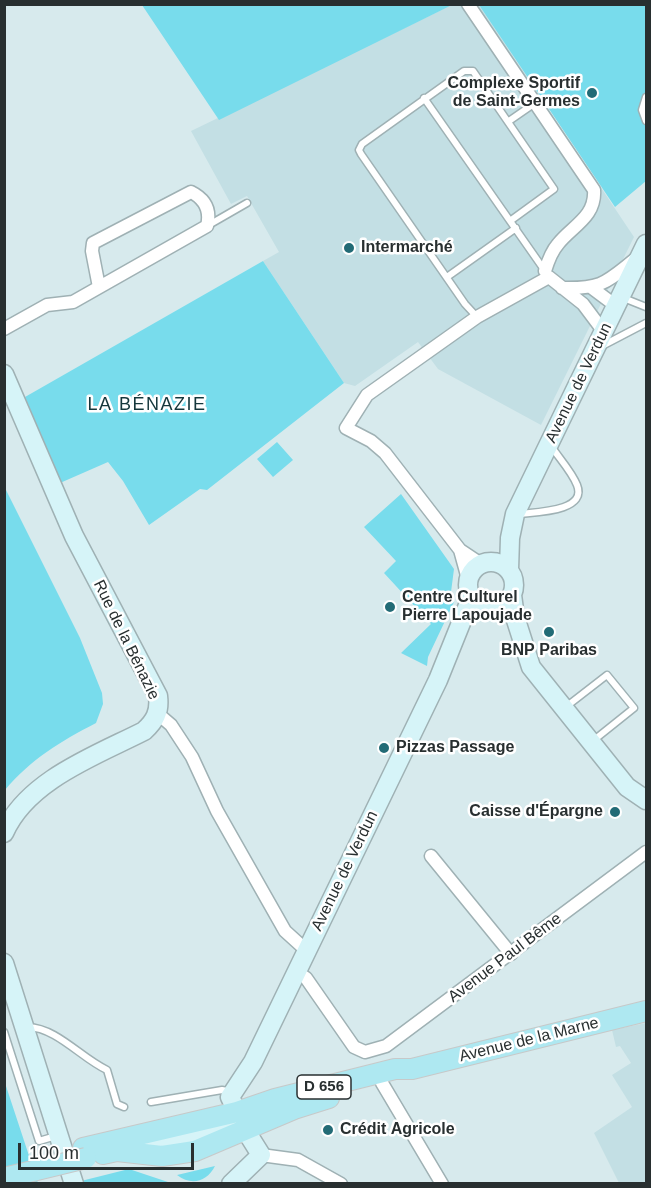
<!DOCTYPE html>
<html>
<head>
<meta charset="utf-8">
<style>
  body { margin:0 }
  #map { position:relative; width:651px; height:1188px; overflow:hidden; background:#d7eaed; font-family:Helvetica,sans-serif }
  canvas { display:block }
  .frame { position:absolute; inset:0; border:6px solid #282f30; pointer-events:none }
  .scale { position:absolute; left:18px; top:1143px; width:176px; height:27px; box-sizing:border-box; border:3px solid #282f30; border-top:0; padding-left:8px; font-size:18px; line-height:21px; white-space:nowrap; color:#282f30; -webkit-text-stroke:4px #fff; paint-order:stroke }
</style>
</head>
<body>
<div id="map">
<canvas width="651" height="1188"></canvas>
<div class="frame"></div>
<div class="scale">100 m</div>
</div>
<script>
const ctx = document.querySelector('canvas').getContext('2d');
ctx.lineJoin = 'round';
function fill(path, color) {
  ctx.fillStyle = color;
  ctx.fill(path, 'evenodd');
}
function trace(path, color, width, dash) {
  ctx.strokeStyle = color;
  ctx.lineWidth = width;
  ctx.lineCap = dash ? 'butt' : 'round';
  ctx.setLineDash(dash || []);
  ctx.stroke(path);
}
function drawText(font, color, halo, rows, align = 'center') {
  ctx.font = font + ' Helvetica,sans-serif';
  ctx.lineWidth = 5;
  ctx.setLineDash([]);
  ctx.textBaseline = 'middle';
  ctx.strokeStyle = halo;
  ctx.fillStyle = color;
  for (const [text, x, y, turn = 0] of rows) {
    ctx.save();
    ctx.translate(x, y);
    ctx.rotate((+turn || 0) * Math.PI / 180);
    ctx.textAlign = isNaN(turn) ? turn : align;
    if (halo) ctx.strokeText(text, 0, 0);
    ctx.fillText(text, 0, 0);
    ctx.restore();
  }
}
fill(new Path2D(`
  M452,5H479L634,237L541,425L438,369L418,342L355,386L344,383L263,261L279,252L247,196L231,204L191,131Z
  M646,1023V1183H619L594,1133L632,1107L612,1075L631,1063L620,1046L616,1047L612,1030Z`), '#c3dfe4');
fill(new Path2D(`
  M142,5H452L219,120Z
  M479,5H646V181L615,207Z
  M263,261L344,383L207,490L200,489L149,525L123,481L108,462L60,483L25,397Z
  M277,442L293,460L273,477L257,459Z
  M4,486L80,638L102,693L103,704L96,723C61,741 30,760 5,790Z
  M401,494L454,569L451,592L454,602L428,657L427,666L401,653L431,624L384,573L396,561L364,527Z
  M5,1083L38,1183H5Z
  M215,1166C207,1182 191,1186 177,1175Z
  M129,1169L171,1183L82,1184L81,1181Z`), '#78dcec');
const lane = new Path2D(`
  M646,97L642,110L646,121
  M424,98L545,271
  M509,121L535,103
  M207,226L247,203
  M447,277L516,228
  M621,297L646,307
  M477,317L465,304L361,154L359,150L362,144L464,71H473L554,189L510,221
  M602,346L646,323
  M519,514C534,512 588,512 577,485C572,472 559,458 551,446
  M567,706L607,675L634,708L594,740
  M28,1027C57,1028 81,1058 107,1070L117,1104L124,1107
  M4,1032L39,1141L56,1136
  M151,1102L222,1090L232,1092`);
const street = new Path2D(`
  M468,4L594,190C596,217 572,226 558,244C551,252 548,261 545,271
  M562,288C604,289 606,282 638,257
  M592,288L616,306
  M4,329L47,305L73,302L207,226C211,210 205,199 191,192L93,243L92,251L99,287
  M460,550L481,564
  M468,579L460,550L385,453L371,441L346,428L367,395L477,317L549,277L583,304L604,332
  M157,713L171,725L192,757L217,811L285,931L307,951
  M431,856L511,954
  M297,972L306,978L354,1047L365,1052L386,1046L646,852
  M382,1083L442,1184
  M261,1155L298,1160L341,1184`);
const secondary = new Path2D(`
  M4,374L74,536L158,696C160,712 155,721 144,731C97,755 27,780 4,833
  M468 585a23 23 0 1 1 46 0a23 23 0 1 1-46 0Z
  M509,570L510,538L515,514L646,244
  M512,595L515,617L531,667L627,787L646,800
  M4,963L74,1184
  M125,1149L211,1132L238,1111
  M231,1184L261,1155L246,1131L230,1097L253,1062L438,680L471,598`);
const primary = new Path2D(`
  M83,1148L237,1112L275,1099L395,1069H412L646,1011
  M103,1154L117,1151L162,1156L195,1151L294,1109L329,1098`);
trace(lane, '#9fb1b4', 9);
trace(street, '#9fb1b4', 15);
trace(secondary, '#9fb1b4', 21);
trace(primary, '#c7c9c9', 22);
trace(lane, '#fff', 6);
trace(street, '#fff', 12);
trace(secondary, '#d6f4f8', 18);
trace(primary, '#aee8f1', 20);
const primaryBridge = new Path2D(`
  M4,1178L86,1158`);
trace(primaryBridge, '#c7c9c9', 22, []);
trace(primaryBridge, '#aee8f1', 20);
for (const [x, y, r, color] of [
  [592,93,6,"#226b76"],
  [349,248,6,"#226b76"],
  [390,607,6,"#226b76"],
  [549,632,6,"#226b76"],
  [384,748,6,"#226b76"],
  [615,812,6,"#226b76"],
  [328,1130,6,"#226b76"]
]) {
  const dot = new Path2D();
  dot.arc(x, y, r, 0, 2 * Math.PI);
  ctx.fillStyle = color;
  ctx.fill(dot);
  trace(dot, '#fff', 2);
}
for (const [x, y, w] of [
  [324,1087,54]
]) {
  const box = new Path2D();
  box.roundRect(x - w / 2, y - 12, w, 24, 4.5);
  ctx.fillStyle = '#fff';
  ctx.fill(box);
  trace(box, '#282f30', 1.5);
}
drawText('bold 15px', '#282f30', null, [
  ["D 656",324,1087]
]);
drawText('bold 16px', '#282f30', '#fff', [
  ["Complexe Sportif",580,84,"right"],
  ["de Saint-Germes",580,102,"right"],
  ["Intermarché",361,248],
  ["Centre Culturel",402,598],
  ["Pierre Lapoujade",402,616],
  ["BNP Paribas",549,651,"center"],
  ["Pizzas Passage",396,748],
  ["Caisse d'Épargne",603,812,"right"],
  ["Crédit Agricole",340,1130]
], 'left');
drawText('16px', '#282f30', '#fff', [
  ["Avenue de Verdun",579,383,-64],
  ["Rue de la Bénazie",126,640,64],
  ["Avenue de Verdun",345,871,-64],
  ["Avenue Paul Bême",505,958,-37],
  ["Avenue de la Marne",529,1040,-14]
]);
ctx.letterSpacing = '1.5px';
drawText('18px', '#15373c', '#fff', [
  ["LA BÉNAZIE",147,405]
]);
ctx.letterSpacing = '0px';
</script>
</body>
</html>
